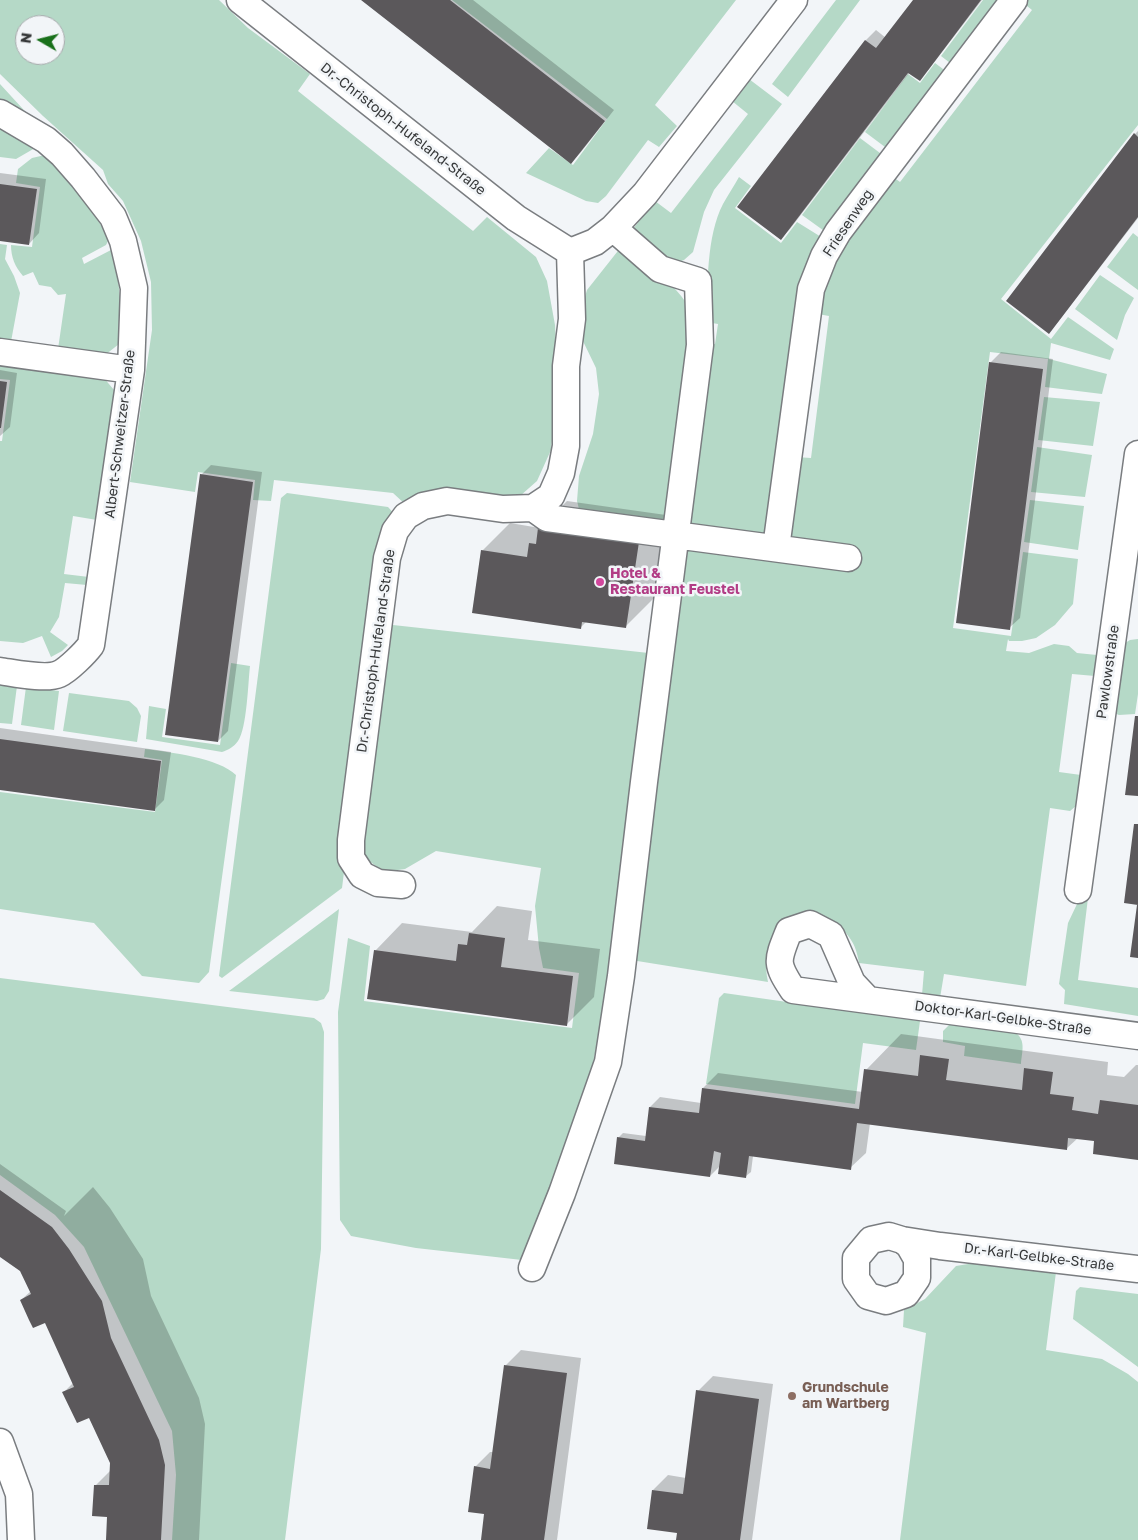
<!DOCTYPE html>
<html>
<head>
<meta charset="utf-8">
<style>
  body { margin:0 }
  #map { position:relative; width:1138px; height:1540px; overflow:hidden; background:#f2f5f8; font-family:"Golos Text",sans-serif }
  canvas { display:block }
  .north { position:absolute; left:15px; top:15px; width:50px; height:50px; box-sizing:border-box; background:#f2f5f8; border:1px solid #a7a9ac; border-radius:50%; rotate:278deg; font-size:14px; font-weight:700; line-height:20px; text-align:center; color:#363839 }
  .north::after { content:''; display:block; margin:auto; width:18px; height:22px; background:#19701b; clip-path:polygon(50% 0,100% 100%,50% 72%,0 100%) }
</style>
</head>
<body>
<div id="map">
<canvas width="1138" height="1540"></canvas>
<div class="north">N</div>
</div>
<script>
const ctx = document.querySelector('canvas').getContext('2d');
ctx.lineJoin = 'round';
function fill(path, color) {
  ctx.fillStyle = color;
  ctx.fill(path, 'evenodd');
}
function trace(path, color, width, dash) {
  ctx.strokeStyle = color;
  ctx.lineWidth = width;
  ctx.lineCap = dash ? 'butt' : 'round';
  ctx.setLineDash(dash || []);
  ctx.stroke(path);
}
function drawText(font, color, halo, rows, align = 'center') {
  ctx.font = font + ' "Golos Text",sans-serif';
  ctx.lineWidth = 5;
  ctx.setLineDash([]);
  ctx.textBaseline = 'middle';
  ctx.strokeStyle = halo;
  ctx.fillStyle = color;
  for (const [text, x, y, turn = 0] of rows) {
    ctx.save();
    ctx.translate(x, y);
    ctx.rotate((+turn || 0) * Math.PI / 180);
    ctx.textAlign = isNaN(turn) ? turn : align;
    if (halo) ctx.strokeText(text, 0, 0);
    ctx.fillText(text, 0, 0);
    ctx.restore();
  }
}
fill(new Path2D(`
  M0,0H219L248,28L310,74L298,91L473,231L487,217L536,257L547,281L555,325L558,385L551,450L537,481L520,496L406,505L393,493L274,480L271,501L253,500L255,480L198,472L195,492L130,482L152,330L151,282L141,241L123,201L108,184L103,170L43,116L0,74ZM25,25H55V55H25Z
  M452,0H736L655,105L677,126L659,147L648,140L606,196L598,203L586,201L526,173L549,148L573,165L607,119Z
  M836,0H860L788,97L772,84Z
  M983,0H1004L954,66L941,56Z
  M1023,0H1138V125L1001,299L1051,339L1068,317L1114,349L1110,360L1051,343L1049,359L1107,374L1102,394L1045,387L1048,359L990,352L953,628L1011,636L1023,552L1078,559L1073,604L1055,625L1036,638L1022,641H1009L1008,639L1006,651L1029,653L1054,644L1069,646L1077,653L1097,655L1095,676L1072,674L1059,772L1081,775L1076,806L1070,811L1050,808L1026,986L944,974L940,998L922,995L924,971L859,963C856,943 848,932 831,921L774,936C766,954 764,963 768,982L631,960L610,974L588,1090L533,1251L522,1260L416,1248L351,1236L340,1220L338,1012L348,938L370,946L364,1001L572,1028L579,973L543,968L539,948L535,906L541,868L436,851L405,869L384,872L361,855L384,630L393,625L667,655L683,545L780,557L796,457L811,458L829,316L818,314L833,258L889,174L900,182L1032,10L1022,2Z
  M935,63L947,72L889,150L865,132L908,74L920,83Z
  M749,79L782,104L714,190L704,212L693,252L684,260L673,264L629,234L655,201L671,213L748,114L732,101Z
  M0,84L33,120L0,103Z
  M0,126L35,148L16,159L0,157Z
  M860,138L884,156L827,233L802,215Z
  M45,155L64,172L83,194L109,239L106,245L82,258L84,264L111,250C121,283 122,310 119,344L105,355L58,349L66,294L58,295L51,287L39,285L33,272L23,276C15,267 11,257 11,245L32,247L40,187L16,183L18,169L32,158Z
  M739,177L751,186L735,208L781,243L797,222L826,240L769,533L760,539L683,528L706,343L715,344L718,324L706,322C708,285 706,237 723,204C728,195 734,186 739,177Z
  M1133,233L1138,237V290L1107,267Z
  M0,244L7,245L5,259L14,276L20,293L10,347L0,346Z
  M621,247C646,265 678,283 691,312L667,524L586,513L579,509L577,501L579,476L593,434L599,394L596,368L581,337L580,313L587,290Z
  M1100,275L1134,298L1125,315L1117,340L1075,309Z
  M0,358L98,371L114,390L97,520L73,516L64,574L89,577L87,585L65,583L59,617L50,632L68,645L62,651L51,657L42,636L23,643L0,641V441H2L10,380L0,379Z
  M1044,397L1100,402L1093,446L1038,440Z
  M1037,447L1092,455L1085,497L1031,492Z
  M287,493L388,507L398,518L340,861L344,872L342,888L222,978L219,976L281,498Z
  M1030,500L1084,506L1078,550L1024,542Z
  M1138,639V694L1135,714L1119,715L1114,713L1125,643L1130,640Z
  M231,663L250,666C248,683 247,728 238,741C234,747 228,750 222,752L146,739L149,706L166,709L162,737L220,745Z
  M0,684L17,686L12,724L0,723Z
  M26,687L59,691L54,730L21,725Z
  M69,693L129,701L137,708L141,716L137,742L63,731Z
  M145,749C169,752 219,758 236,775L209,972L199,983L142,976L94,923L0,909V792L155,812L162,760L144,757Z
  M1088,898L1078,980L1138,988V1016L1064,1004L1065,990L1059,984L1068,923L1077,904Z
  M339,909L329,991L324,999L317,1001L229,991Z
  M0,978L314,1018L321,1023L324,1032L321,1249L285,1540H172L176,1475L172,1431L84,1247L55,1215L0,1175Z
  M724,993L920,1021L916,1050L863,1043L855,1104L706,1084L719,998Z
  M950,1024L1016,1033C1026,1041 1022,1051 1021,1064L964,1056L965,1046L943,1042V1031Z
  M974,1263L1056,1272L1046,1350L1102,1359L1128,1374L1138,1382V1540H900L926,1333L903,1327L904,1310L925,1299L956,1266Z
  M1080,1287L1138,1294V1367L1073,1319L1076,1291Z`), '#b5d9c7');
fill(new Path2D(`
  M363,0H473L614,110L581,152L571,163Z
  M914,0H982L929,69L919,79L910,72L790,229L780,239L739,207L866,40L876,30L886,38Z
  M1138,131V218L1058,322L1048,332L1135,134Z
  M0,173L46,179L39,233L29,244L0,240Z
  M1001,352L1053,359L1020,618L1009,628L991,362Z
  M0,370L17,373L10,427L0,436Z
  M211,465L262,472L228,731L218,741L201,475Z
  M567,501L666,515L653,599L625,627L587,621L580,628L482,551L510,523L540,528Z
  M0,728L171,752L164,800L154,810L0,789Z
  M497,906L532,911L528,940L600,949L594,997L566,1025L375,951L402,923L472,932Z
  M901,1034L1108,1062L1107,1075L1124,1077L1136,1065H1138V1159L1096,1140L1078,1138L1066,1149L870,1123L866,1153L850,1168L753,1156L751,1172L746,1176L721,1165L710,1176L618,1138L623,1133L646,1136L650,1107L660,1097L701,1103L703,1088L718,1073L863,1092L866,1070Z
  M0,1164L66,1211L64,1216L93,1187L110,1208L143,1259L151,1296L199,1398L205,1424L199,1540H107L109,1516L95,1486L111,1470V1462L90,1416L64,1392L74,1382L45,1321L21,1300L31,1291L21,1271L0,1256Z
  M521,1350L581,1358L557,1540H482L486,1513L475,1467L490,1452H494L506,1365Z
  M713,1376L773,1384L752,1540H678L679,1532L653,1490L668,1475L686,1478L698,1391Z`), '#0003');
fill(new Path2D(`
  M361,0H450L605,121L571,164Z
  M913,0H981L920,81L908,73L781,240L737,207L865,40L876,48Z
  M1134,133L1138,137V217L1049,334L1006,301Z
  M0,184L37,189L29,245L0,241Z
  M989,362L1043,369L1010,630L956,623Z
  M0,381L7,382L1,428H0Z
  M200,474L253,482L218,742L165,735Z
  M538,528L639,542L626,628L582,622L581,629L472,613L481,550L527,557L529,543L536,544Z
  M1135,716H1138V796L1125,795Z
  M0,739L161,761L155,811L0,790Z
  M1134,824H1138V905L1124,903Z
  M1137,905H1138V958L1130,957Z
  M469,933L505,938L501,967L573,976L567,1026L367,999L374,950L456,961L458,944L467,945Z
  M920,1055L949,1059L946,1080L1022,1090L1024,1068L1053,1072L1050,1094L1074,1097L1072,1110L1098,1114L1100,1100L1138,1105V1160L1093,1154L1094,1141L1068,1138L1067,1150L857,1123L851,1170L749,1156L746,1178L718,1174L721,1153L714,1151L710,1177L614,1164L617,1137L645,1141L649,1107L699,1113L702,1088L859,1109L864,1069L918,1076Z
  M0,1190L52,1227L69,1249L102,1301L111,1338L159,1440L165,1465L161,1540H106L107,1517L92,1516L94,1485H109L110,1463L89,1418L77,1423L62,1392L74,1387L45,1323L33,1328L29,1320L20,1300L31,1294L20,1271L0,1257Z
  M504,1365L567,1373L544,1540H481L484,1514L468,1512L474,1466L490,1469Z
  M696,1390L759,1399L740,1540H676L677,1533L647,1529L652,1490L683,1494Z`), '#5b585b');
const street = new Path2D(`
  M240,0L516,218L570,252
  M0,113L46,140L62,154L83,178L113,217L123,241L134,288L131,370L91,645C85,653 68,670 59,674C46,680 14,673 0,671
  M0,352L131,370
  M533,508L547,518L848,558
  M776,548L811,289L824,256L838,232L1014,0
  M402,885L378,883L362,875L351,858V840L387,558L395,531L406,516L423,506L447,501L503,509L533,508L551,496L561,473L566,446V366L572,319L570,252L595,242L613,228L645,194L794,0
  M1078,890L1138,454
  M810,924L831,935L852,983L868,1000L793,990C775,963 777,961 789,931Z
  M868,1000L1138,1036
  M902,1240L909,1245L917,1259V1278L906,1294L886,1301L868,1296L856,1279V1258L871,1240L889,1236L902,1240L940,1246L1138,1269
  M532,1268L562,1193L608,1062L621,976L644,782L700,345L698,281L660,269L613,228
  M0,1442L19,1494L21,1540`);
trace(street, '#7a7d80', 29);
trace(street, '#fff', 26);
for (const [x, y, r, color] of [
  [600,582,5,"#d1479c"],
  [792,1396,5,"#8d6e63"]
]) {
  const dot = new Path2D();
  dot.arc(x, y, r, 0, 2 * Math.PI);
  ctx.fillStyle = color;
  ctx.fill(dot);
  trace(dot, '#f2f5f8', 2);
}
drawText('14px', '#363839', '#f2f5f8', [
  ["Dr.-Christoph-Hufeland-Straße",403,129,38],
  ["Friesenweg",848,223,-56],
  ["Albert-Schweitzer-Straße",120,434,-83],
  ["Dr.-Christoph-Hufeland-Straße",376,651,-82],
  ["Pawlowstraße",1108,672,-82],
  ["Doktor-Karl-Gelbke-Straße",1003,1018,8],
  ["Dr.-Karl-Gelbke-Straße",1039,1257,7]
]);
drawText('bold 14px', '#b23c85', '#f2f5f8', [
  ["Hotel &",610,574],
  ["Restaurant Feustel",610,590]
], 'left');
drawText('bold 14px', '#785e54', '#f2f5f8', [
  ["Grundschule",802,1388],
  ["am Wartberg",802,1404]
], 'left');
</script>
</body>
</html>
